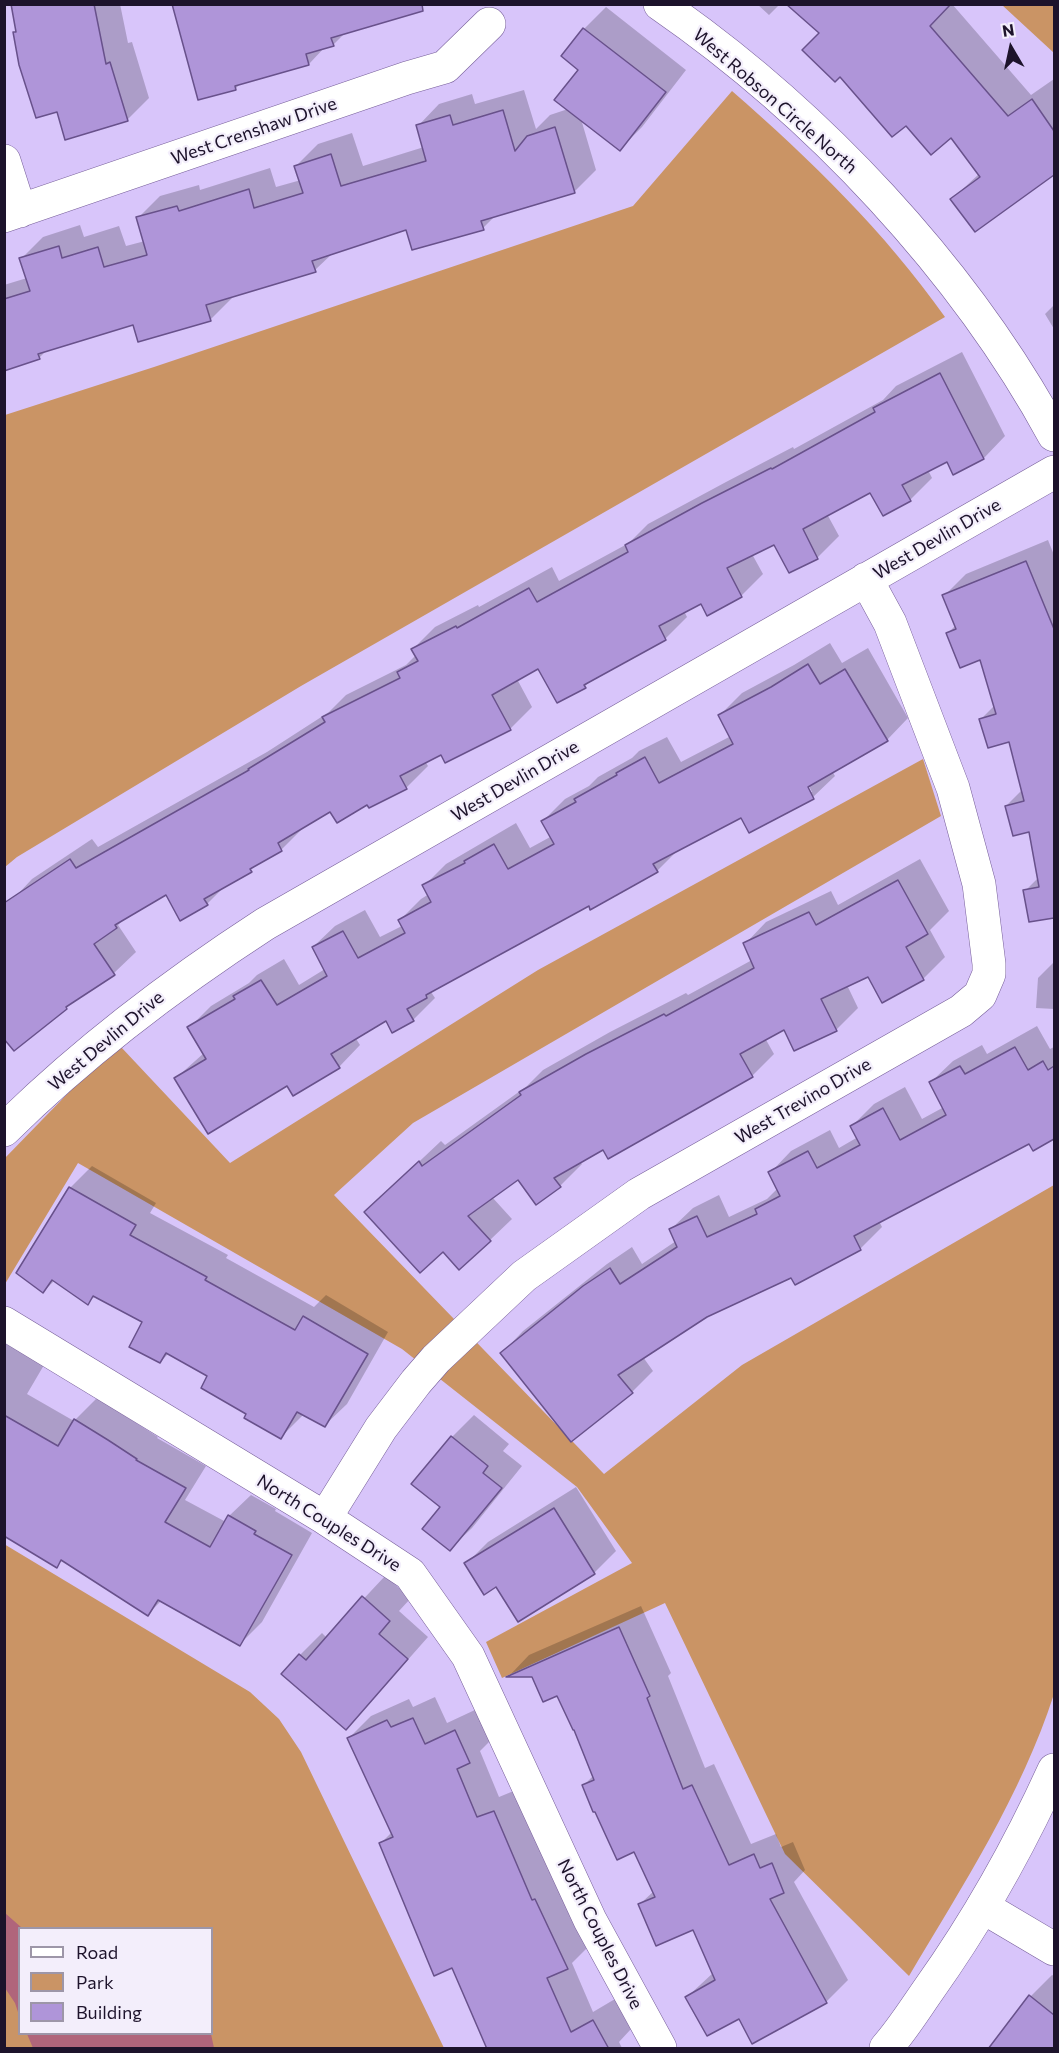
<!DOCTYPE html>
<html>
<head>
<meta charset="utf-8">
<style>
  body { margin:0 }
  #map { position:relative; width:1059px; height:2053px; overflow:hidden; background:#d8c5fa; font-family:Commissioner,sans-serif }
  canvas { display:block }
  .frame { position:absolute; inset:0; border:6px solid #1d132b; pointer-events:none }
  .legend { position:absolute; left:18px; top:1927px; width:195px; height:108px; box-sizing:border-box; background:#f3eefb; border:2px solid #9d96a8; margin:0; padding:8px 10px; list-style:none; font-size:18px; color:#1d132b }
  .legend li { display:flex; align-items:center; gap:12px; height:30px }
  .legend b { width:30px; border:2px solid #9d96a8 }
  .north { position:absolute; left:981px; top:18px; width:60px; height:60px; -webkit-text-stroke:4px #f3eefb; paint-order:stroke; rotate:351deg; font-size:16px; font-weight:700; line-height:24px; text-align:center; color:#1d132b }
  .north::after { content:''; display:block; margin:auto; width:21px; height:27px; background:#1d132b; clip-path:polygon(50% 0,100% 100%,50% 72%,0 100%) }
</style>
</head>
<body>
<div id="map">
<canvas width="1059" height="2053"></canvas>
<div class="frame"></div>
<ul class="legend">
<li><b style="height:8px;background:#fff"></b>Road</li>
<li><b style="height:16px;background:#ca9465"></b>Park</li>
<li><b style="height:16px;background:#af95d9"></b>Building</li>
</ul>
<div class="north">N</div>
</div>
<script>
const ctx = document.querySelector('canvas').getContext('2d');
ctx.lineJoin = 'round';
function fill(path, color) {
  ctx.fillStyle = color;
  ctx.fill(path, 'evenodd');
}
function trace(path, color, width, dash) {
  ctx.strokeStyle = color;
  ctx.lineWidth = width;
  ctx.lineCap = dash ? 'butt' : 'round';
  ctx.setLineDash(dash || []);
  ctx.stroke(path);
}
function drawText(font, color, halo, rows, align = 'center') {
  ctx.font = font + ' Commissioner,sans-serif';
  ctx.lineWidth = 4.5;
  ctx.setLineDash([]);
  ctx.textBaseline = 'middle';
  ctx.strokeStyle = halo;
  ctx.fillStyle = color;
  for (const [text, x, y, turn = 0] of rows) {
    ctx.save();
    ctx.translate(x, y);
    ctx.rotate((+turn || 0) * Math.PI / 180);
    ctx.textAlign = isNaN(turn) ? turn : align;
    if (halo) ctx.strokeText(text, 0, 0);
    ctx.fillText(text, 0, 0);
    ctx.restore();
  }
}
fill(new Path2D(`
  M1002,5H1054V53Z
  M732,91C810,159 885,232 945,317L301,686L17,857L5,867V415L154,367L633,206Z
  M923,759L941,816L413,1123L334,1195L604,1474L742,1365L1054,1185V1694C1021,1796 963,1885 909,1976L785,1854L665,1603L502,1678L486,1642L632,1563L577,1487L402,1349L78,1163L5,1284V1158L76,1085L121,1047L230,1163L538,970Z
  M4,1544L250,1692L279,1719L301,1752L444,2048H5ZM20,1928H212V2034H20Z`), '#ca9465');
fill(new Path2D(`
  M5,1913L22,1928H20L19,2015L15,2003L5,1988Z
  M27,2034H211L214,2048H33Z`), '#b0657b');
fill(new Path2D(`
  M12,4H120L128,43L132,42L149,98L127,120L58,110L14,33L17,30Z
  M174,4L346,32L333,45L325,47L309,64L241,83L236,88Z
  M757,4H780L769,15Z
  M788,4H952L1031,95L1054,79V173L975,230L952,199L979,174L951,135Z
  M606,7L686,70L642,127L620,149L581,119L596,170L574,192L496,215L483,228H407L333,253L315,270L231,296L232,298L210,320L134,323L47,350L39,358L4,369V285L27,278L21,259L43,237L80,225L84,237L119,226L126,246L145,241L138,218L160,196L199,185L200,190L270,168L276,187L301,180L296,166L318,144L352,133L363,166L424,147L418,126L439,104L472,94L475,104L524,90L536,129L550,115L568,109L580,70L563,56L584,29Z
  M1054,305V329L1045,314Z
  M962,352L1005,436L984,458L954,473L948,460L928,470L932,478L910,500L883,514L870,491L827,514L839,536L817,558L775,543L752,554L763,574L741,596L702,602L684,611L687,617L665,639L594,678L585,686L539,667L517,679L532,707L510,729L441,753L425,761L428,766L406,788L368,803L331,810L303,828L281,850L226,885L207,904L166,893L127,916L118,925L136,952L114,973L73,1001L66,1008L4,1043V909L32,879L92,839L98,847L267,752L329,712L346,695L406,665L416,655L413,649L435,627L478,605L479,607L552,567L559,581L629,543L648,524L726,482L793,447L794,449L883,400L896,386Z
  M1048,540L1054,555V916L1030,921L1025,891L1039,877L1030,830L1006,806L1023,789L1010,740L981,719L995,705L981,658L948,633L956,625L944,596L966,574Z
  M830,643L842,663L868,648L908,718L887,740L832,771L835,776L813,797L742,816L679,849L657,871L589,904L435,988L431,992L435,998L413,1020L386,1019L355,1037L360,1045L339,1067L288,1084L176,1078L204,1053L189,1028L211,1006L249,983L257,975L284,959L299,985L325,969L313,947L335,926L365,910L380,937L402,926L400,920L421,899L429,894L424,886L446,864L516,823L530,848L552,836L543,821L565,799L589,786L598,777L632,758L639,751L667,737L681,762L731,736L720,715L742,693L794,665ZM806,780L812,792H808Z
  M920,859L949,911L930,930L945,957L923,979L869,975L847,985L858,1008L836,1030L785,1028L765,1038L774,1054L752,1076L604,1148L580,1162L582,1164L560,1186L519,1178L492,1197L512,1219L490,1240L388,1191L441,1141L445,1145L527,1086L543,1070L610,1032L686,993L688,995L752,960L745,944L766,922L831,891L838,905Z
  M1054,962V1009L1036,1008L1038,978Z
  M1037,1026L1050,1049L1054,1047V1138L1034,1149L1030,1142L879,1221L882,1227L860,1249L796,1283L792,1276L706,1316L643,1357L653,1371L632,1392L502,1353L523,1331L607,1264L632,1247L642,1264L676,1241L671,1229L693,1208L719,1195L729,1217L767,1199L778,1188L770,1173L791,1151L830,1130L839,1148L858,1137L852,1126L874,1104L905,1087L922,1119L944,1107L931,1082L953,1061L982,1045L987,1054Z
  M92,1166L156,1203L150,1213L228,1255L226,1258L314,1307L326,1295L388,1332L347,1404L325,1425L304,1414L281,1437L248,1413L209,1376L169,1353L160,1362L144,1321L96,1295L88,1303L55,1280L43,1292L70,1188Z
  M4,1343L44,1365L27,1394L74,1421L97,1398L158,1437L157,1438L206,1466L185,1500L226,1522L229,1516L251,1495L276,1509L275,1511L312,1533L262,1622L240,1644L162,1600L148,1614L63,1560L56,1566L4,1508Z
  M474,1415L509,1444L503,1451L522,1466L472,1528L450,1549L442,1507L413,1484L452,1437Z
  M576,1487L616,1551L594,1573L466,1564L488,1542Z
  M385,1576L411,1598L399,1611L428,1637L367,1706L346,1728L300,1655L322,1633L327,1638Z
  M641,1606L671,1673L668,1676L705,1768L714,1764L751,1844L776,1834L781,1847L793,1842L805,1870L794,1882L848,1980L826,2002L739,2017L687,1997L713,1973L694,1928L640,1904L654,1891L635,1850L584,1785L594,1775L575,1728L558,1694L533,1675H510L529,1655Z
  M435,1697L447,1723L477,1709L491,1740L480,1751L499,1797L516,1790L589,1946L572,1963L593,2012L615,1999L631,2029L619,2042L622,2048H488L453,1966L381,1843L392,1832L349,1738L371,1716L409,1699L413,1707Z
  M1052,1975L1054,1976V2048H990L1031,1996Z`), '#0003');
const building = new Path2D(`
  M11,4H94L106,64L110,62L128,121L65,140L57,112L36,118L19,65L13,32H16Z
  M172,4H422L423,11L331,38L334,46L306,54L309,65L235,86L236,90L198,100Z
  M786,4H951L930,26L1008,116L1032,99L1054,131V175L975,232L950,199L980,177L951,138L931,155L906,126L892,137L840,77L835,82L802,50L819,33Z
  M583,28L666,92L620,151L554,100L578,70L561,56Z
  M503,110L515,151L527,136L555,127L575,193L481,221L484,230L412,250L406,230L312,261L316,272L206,305L211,321L138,342L133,325L38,354L40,359L4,371V299L30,291L19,258L59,246L62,258L98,247L104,267L147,255L136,217L177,206L179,211L249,189L254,208L303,193L294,166L331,154L341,186L426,161L416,125L450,115L453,125Z
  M940,373L984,459L953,475L947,462L902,485L911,501L883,516L870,493L803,529L818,559L789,573L774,545L727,568L742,597L707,616L701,604L659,626L666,640L584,685L586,688L557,703L538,669L492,695L511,730L445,763L441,755L400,776L407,789L369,808L367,805L337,823L330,812L278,843L282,851L250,869L252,872L204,899L208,905L180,921L166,895L115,925L117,928L94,944L115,975L66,1007L67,1009L14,1051L4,1039V903L70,859L76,868L249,770L248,769L325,722L322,717L400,678L397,672L418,661L411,649L456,626L457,628L529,588L537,602L628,552L625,545L702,503L771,468L772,469L875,412L873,408Z
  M1026,561L1054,629V918L1029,922L1023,890L1039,887L1029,832L1013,836L1005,806L1024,801L1009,742L988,748L979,719L996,714L980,660L960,668L946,633L956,629L942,595Z
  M808,664L820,684L845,669L888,741L808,787L814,799L749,833L741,818L653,864L658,872L590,910L589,906L426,995L427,998L407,1009L414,1021L392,1033L386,1021L331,1054L340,1068L293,1096L287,1086L208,1134L174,1078L206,1059L187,1027L235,999L233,996L261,980L277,1005L327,976L312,947L343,931L358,958L405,933L398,920L431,902L422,885L465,863L464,861L494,844L508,869L554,844L541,821L576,802L574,799L617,775L616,773L645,757L659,783L733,744L718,715L771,687Z
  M898,880L928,934L906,947L924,980L882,1003L868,977L821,999L837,1031L794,1051L784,1030L740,1054L753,1077L608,1159L603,1150L554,1178L561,1187L536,1205L518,1180L468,1216L491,1241L459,1270L443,1252L420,1273L364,1212L419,1161L422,1166L521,1095L519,1092L586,1054L664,1014L666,1016L754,968L743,943L809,912L816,925Z
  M1015,1047L1028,1070L1043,1061L1048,1070L1054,1066V1139L1033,1151L1029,1144L854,1236L861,1250L795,1285L791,1278L707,1317L618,1375L633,1393L571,1442L500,1353L583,1286L610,1268L620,1284L677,1247L669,1229L697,1216L707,1237L757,1214L755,1209L780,1196L768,1172L808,1151L817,1168L860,1145L850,1126L883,1108L900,1140L946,1115L929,1082L960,1066L965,1074Z
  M69,1187L136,1225L130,1235L207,1277L205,1280L295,1330L303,1316L368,1354L325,1427L297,1412L281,1439L244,1418L246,1414L201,1388L207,1376L166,1353L160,1363L129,1347L142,1322L93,1296L88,1305L52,1280L43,1293L16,1273Z
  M4,1415L58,1446L74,1419L108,1440L137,1459L136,1460L186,1488L165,1522L210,1547L228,1515L256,1531L254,1534L292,1555L240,1646L158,1600L148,1616L61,1560L57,1568L4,1536Z
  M451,1436L488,1466L483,1473L502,1488L450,1551L422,1529L440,1507L411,1484Z
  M554,1508L595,1574L518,1622L496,1587L484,1595L464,1563Z
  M362,1596L390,1621L379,1634L408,1659L346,1730L281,1674L299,1654L306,1660Z
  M619,1627L650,1696L647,1698L683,1789L692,1785L729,1865L754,1854L760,1868L772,1863L784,1893L770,1899L827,2003L752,2044L739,2019L707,2036L685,1997L715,1980L693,1930L656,1946L638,1904L655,1897L634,1852L617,1860L595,1812H593L582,1785L594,1780L574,1730H573L557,1696L543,1702L532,1677H506Z
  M413,1718L425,1744L455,1730L470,1763L457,1769L477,1817L494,1811L532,1900L535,1899L568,1969L547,1978L571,2032L593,2020L609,2049H487L452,1968L434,1976L379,1843L393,1837L347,1738L387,1720L391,1727Z
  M1029,1995L1054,2015V2049H988Z`);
fill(building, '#af95d9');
trace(building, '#68518b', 1.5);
const minor = new Path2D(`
  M4,161L20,211
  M4,216L407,78L445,67L489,24
  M4,1130C84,1051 171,985 265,924L1054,472
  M4,1323L325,1518L410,1574L468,1656L590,1920L660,2048
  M325,1518L381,1428L416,1382L436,1359L524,1276L639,1194L961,1011L980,995L989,974V964L979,884L953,788L890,623L866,579
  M983,1907L1054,1949`);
const tertiary = new Path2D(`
  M660,4C816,112 963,268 1054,435
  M886,2048C902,2030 915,2009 929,1989C978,1920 1019,1847 1054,1770`);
trace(minor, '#765e99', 34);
trace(tertiary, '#765e99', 34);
trace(minor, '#fff', 33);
trace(tertiary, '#fff', 33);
drawText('18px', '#1d132b', '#f3eefb', [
  ["West Robson Circle North",775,101,41],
  ["West Crenshaw Drive",254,131,-19],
  ["West Devlin Drive",937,539,-30],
  ["West Devlin Drive",515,781,-30],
  ["West Devlin Drive",106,1041,-40],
  ["West Trevino Drive",803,1101,-30],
  ["North Couples Drive",329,1523,32],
  ["North Couples Drive",600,1934,63]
]);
</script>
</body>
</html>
